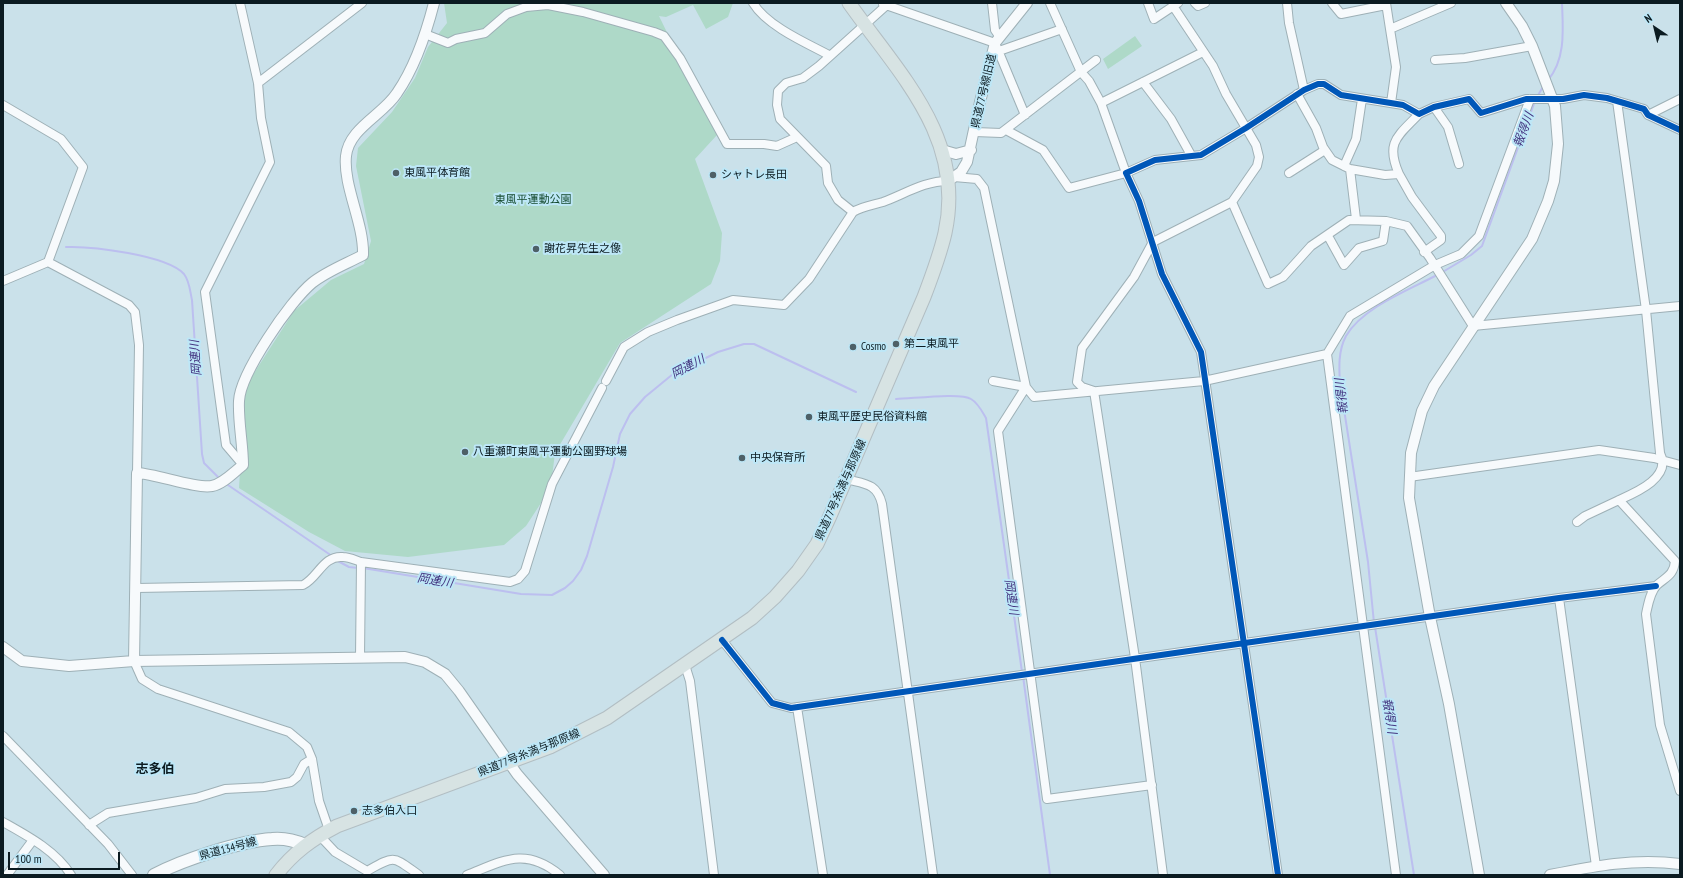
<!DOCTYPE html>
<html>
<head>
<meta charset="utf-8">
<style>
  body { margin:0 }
  #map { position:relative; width:1683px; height:878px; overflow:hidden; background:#cae1ea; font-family:"PT Sans Narrow",sans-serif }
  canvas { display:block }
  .frame { position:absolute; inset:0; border:4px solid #0b1b21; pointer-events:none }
  .north { position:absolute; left:1635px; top:8px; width:40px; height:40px; -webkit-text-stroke:3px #bde7f7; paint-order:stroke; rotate:325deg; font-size:11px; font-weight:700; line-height:16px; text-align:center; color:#0b1b21 }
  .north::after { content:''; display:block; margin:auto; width:14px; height:18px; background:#0b1b21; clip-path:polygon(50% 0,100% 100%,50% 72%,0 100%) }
  .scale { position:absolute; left:8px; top:852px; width:112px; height:18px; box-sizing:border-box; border:2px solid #0b1b21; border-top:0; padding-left:5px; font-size:12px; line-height:14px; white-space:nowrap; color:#0b1b21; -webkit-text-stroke:3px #bde7f7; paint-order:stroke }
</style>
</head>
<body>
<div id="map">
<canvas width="1683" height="878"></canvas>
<div class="frame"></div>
<div class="north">N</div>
<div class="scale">100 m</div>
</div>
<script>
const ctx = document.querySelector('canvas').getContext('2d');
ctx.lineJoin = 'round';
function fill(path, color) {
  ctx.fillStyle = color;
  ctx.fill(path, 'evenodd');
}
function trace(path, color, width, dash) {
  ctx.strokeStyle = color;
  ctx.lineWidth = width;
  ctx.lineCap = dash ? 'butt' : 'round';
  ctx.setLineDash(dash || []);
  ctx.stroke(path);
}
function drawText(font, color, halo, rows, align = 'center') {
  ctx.font = font + ' "PT Sans Narrow","Noto Sans JP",sans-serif';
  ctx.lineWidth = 4;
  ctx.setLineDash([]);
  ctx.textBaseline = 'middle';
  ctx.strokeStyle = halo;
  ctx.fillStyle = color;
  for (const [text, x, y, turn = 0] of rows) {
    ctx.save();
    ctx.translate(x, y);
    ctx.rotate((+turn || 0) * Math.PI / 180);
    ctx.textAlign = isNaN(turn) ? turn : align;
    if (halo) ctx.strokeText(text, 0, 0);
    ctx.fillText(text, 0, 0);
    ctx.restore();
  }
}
fill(new Path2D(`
  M444,3H733L728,17L706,29L693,5L666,17L659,16L717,135L695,159L722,233L720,261L711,284L620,343L555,453L552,477L541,503L526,526L504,545L408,557L345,551L309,532L239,488L245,387L294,311L331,280L364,264L371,241L356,166L358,148L392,112L415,78L428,47L447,23Z
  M1135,36L1142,46L1108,69L1103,59Z`), '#aed9c8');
trace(new Path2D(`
  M1548,80C1566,59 1563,29 1562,3
  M1537,97L1544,85
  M66,247C91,246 167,255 184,274C190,282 190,292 192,300L202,454L204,463L220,479
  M1441,273L1471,255L1482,246L1535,101
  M896,399C910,399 961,392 971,399C978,403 982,411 986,418L1022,672
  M225,483L332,556
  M336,560L349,567L358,568
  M363,568L521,594L552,595L565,588L573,581L581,570L587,556L613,467L620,434L630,414L645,397L673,374L718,352L744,344H754L856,392
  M1374,623L1368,562L1340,384C1339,368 1338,351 1346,336C1363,307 1409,290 1437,275
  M1375,627L1414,875
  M1023,676L1050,875`), '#bcbfef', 2);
const minor = new Path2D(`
  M240,3L258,83L261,118L270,162L205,292L226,445L243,465
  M753,3C767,26 806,43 829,55
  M992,3L995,30L999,36
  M1148,3L1154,19L1178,3
  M1195,3L1198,6L1205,3
  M1287,3L1289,23L1304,90
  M1332,3L1341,14L1386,5
  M1386,3L1390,29L1451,3
  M883,4L995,43L1025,115
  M1390,29L1396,67L1391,103
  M425,34L448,43L456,39L485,33L507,14L526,7L548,5L583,12L654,32L664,36L680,58L727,144H764L777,146L797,137
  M999,51L1062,29
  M1435,60L1465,58L1532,46
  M1143,82L1171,119L1191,155
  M258,83L362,3
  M1297,94L1316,128L1323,147L1332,160L1350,169L1356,219
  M1617,101L1646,310L1660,453C1672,477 1637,492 1619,500L1675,561C1674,575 1666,577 1657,585C1650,592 1648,605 1646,614L1660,725L1680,791
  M1101,103L1203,52
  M3,105L61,139L83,167L48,262L3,281
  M1434,107L1448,127L1459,164
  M1648,115L1680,99
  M1006,130L1043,150L1069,188L1126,173L1101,103L1089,81L1081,72L1050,3
  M975,132L1001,133L1096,60
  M1344,166L1356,139L1362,99
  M1350,169L1385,175L1399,174C1385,142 1398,136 1419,114
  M1289,173L1325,150
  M1399,174L1412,197L1441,236V240L1424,252
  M954,177L977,179L984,188L1026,387L998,431L1047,799L1152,785
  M1232,202L1268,284L1283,277L1311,246L1349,220L1386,221L1407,226L1430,258L1473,326L1680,306
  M853,212L838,200L828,183L826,166L780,119L777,105L778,91L786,83L803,78L819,66L889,3
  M1328,236L1344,265L1359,248L1383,241L1386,221
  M48,262L129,305L135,312L139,345L137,473
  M606,381L624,347L648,332L677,320L733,300L784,305L809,279L853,212C862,206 873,205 883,202C905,194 924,181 948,181
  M993,381L1026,387L1034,397L1204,381L1327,354
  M1094,391L1082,387L1077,382L1082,348L1134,277L1153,242L1232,202L1257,166L1259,157L1256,145L1226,94L1213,66L1173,6
  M1094,391L1135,658L1163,875
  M1409,477L1599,450L1654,458L1680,465
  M846,479C865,484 877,483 882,504L933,875
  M1577,522L1585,516L1619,500
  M137,588L303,585C318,578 323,555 343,557C349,557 355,560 361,562L510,582L518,579L525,571L552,484L602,388
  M1559,598L1596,866
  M722,640L772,703L791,708L1559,598L1656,586
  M360,658L361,562
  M134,661L142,679L158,689L289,732L307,747L312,759L319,801L329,830
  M685,665L690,681L714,875
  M797,707L823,875
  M3,736L108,844L132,875
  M3,822C28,836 56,851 71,875
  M89,825L108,813L196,798L225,789L264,787L291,782L297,777L304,764L312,759
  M320,836L335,852L367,871C396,855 392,856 419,875
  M7,875L33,840
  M467,875C503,861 525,846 560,875
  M1278,875L1201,352L1162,274L1139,201L1126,173L1155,160L1201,155L1246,128L1304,90L1318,84H1324L1341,95L1403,105L1419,114L1434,107L1469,99L1481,113L1526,99H1563L1584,95L1607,98L1644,109L1648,115L1680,130
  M1396,875L1327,354L1350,316L1435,265L1461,254L1479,236L1530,99`);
const tertiary = new Path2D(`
  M942,150L956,154L971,150
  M948,181L961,172L967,162L980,102L995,43L1027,3
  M3,647L22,661L69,666L134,661L405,657L425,662L445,674L459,691L517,774L604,875
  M134,661L137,473C157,474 196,489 212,486C223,484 234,472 243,465C243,444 238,422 239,401C240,374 290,301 312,283C327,271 346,264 363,255C364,223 343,186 346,156C349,128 383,115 397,93C415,67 426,34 434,3
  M1479,875L1449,704L1430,617L1409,498L1411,453L1422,411L1434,386L1532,239L1548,201L1554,181L1558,144L1555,106L1532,46L1522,26L1506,3
  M1550,875C1594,866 1635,858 1680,864`);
const secondary = new Path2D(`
  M154,875C182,860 240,841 272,839C283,838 294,840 305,845`);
const primary = new Path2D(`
  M276,875C293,853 312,839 337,826L550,747L607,718L752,618L775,597L798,571L817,544L830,516L924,297C932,276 940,255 945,233C966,138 899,74 849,3`);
trace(minor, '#9eb0b6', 10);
trace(tertiary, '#9eb0b6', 12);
trace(secondary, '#9eb0b6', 14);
trace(primary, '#b2bec3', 15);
trace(minor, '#f7fafc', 8);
trace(tertiary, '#f7fafc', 10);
trace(secondary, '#f7fafc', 12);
trace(primary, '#d7e3e3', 13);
trace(new Path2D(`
  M722,640L772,703L791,708L1559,598L1656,586
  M1278,875L1201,352L1162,274L1139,201L1126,173L1155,160L1201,155L1246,128L1304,90L1318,84H1324L1341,95L1403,105L1419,114L1434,107L1469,99L1481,113L1526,99H1563L1584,95L1607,98L1644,109L1648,115L1680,130`), '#0057b8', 6);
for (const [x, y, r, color] of [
  [396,173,4,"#4e6067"],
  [713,175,4,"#4e6067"],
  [536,249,4,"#4e6067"],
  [896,344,4,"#4e6067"],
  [853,347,4,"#4e6067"],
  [809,417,4,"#4e6067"],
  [465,452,4,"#4e6067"],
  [742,458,4,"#4e6067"],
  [354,811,4,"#4e6067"]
]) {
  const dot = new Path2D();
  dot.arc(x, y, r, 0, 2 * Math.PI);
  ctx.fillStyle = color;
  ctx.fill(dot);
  trace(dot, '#bde7f7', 1.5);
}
drawText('11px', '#0b1b21', '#bde7f7', [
  ["県道77号線旧道",984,91,-77],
  ["県道77号糸満与那原線",841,490,-66],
  ["県道77号糸満与那原線",529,753,-22],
  ["県道134号線",228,849,-15]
]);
drawText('11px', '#0b1b21', '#bde7f7', [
  ["東風平体育館",404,173],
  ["シャトレ長田",721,175],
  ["謝花昇先生之像",544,249],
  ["第二東風平",904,344],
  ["Cosmo",861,347],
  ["東風平歴史民俗資料館",817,417],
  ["八重瀬町東風平運動公園野球場",473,452],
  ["中央保育所",750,458],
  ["志多伯入口",362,811]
], 'left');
drawText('11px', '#154a2e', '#bde7f7', [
  ["東風平運動公園",533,200]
]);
drawText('italic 12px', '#42337f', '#bde7f7', [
  ["報得川",1524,130,-70],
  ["岡連川",196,358,-94],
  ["岡連川",688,367,-28],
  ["報得川",1342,396,-97],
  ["岡連川",435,581,9],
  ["岡連川",1011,597,82],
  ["報得川",1389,716,81]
]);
drawText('bold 13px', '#0b1b21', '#bde7f7', [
  ["志多伯",155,769]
]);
</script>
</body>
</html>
